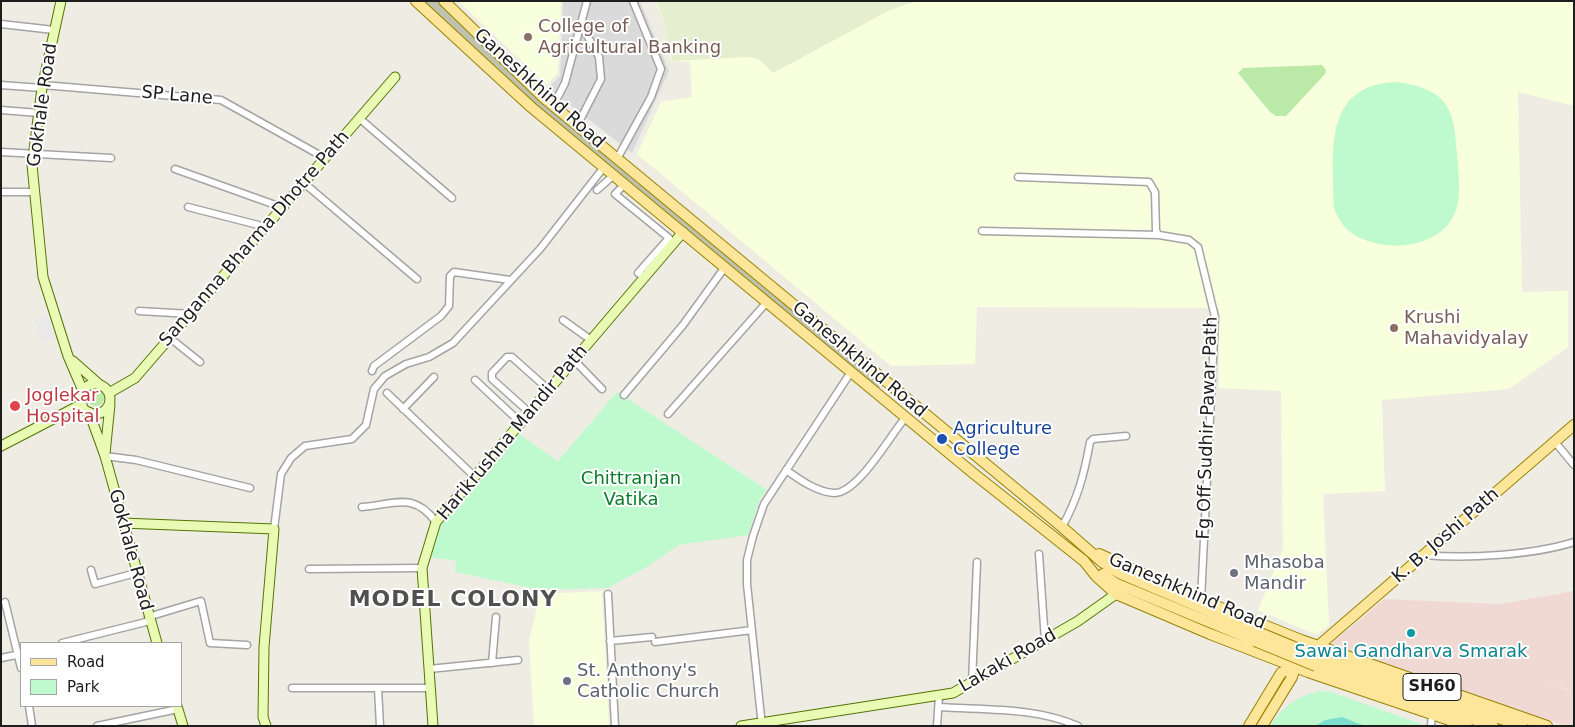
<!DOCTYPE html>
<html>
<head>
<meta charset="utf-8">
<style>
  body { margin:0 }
  #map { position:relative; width:1575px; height:727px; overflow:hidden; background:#efede3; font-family:"DejaVu Sans",sans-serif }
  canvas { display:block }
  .frame { position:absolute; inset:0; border:2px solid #1d1d1d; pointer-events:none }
  .legend { position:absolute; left:20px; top:642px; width:162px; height:65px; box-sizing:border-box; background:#fff; border:1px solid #a5a5a5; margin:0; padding:6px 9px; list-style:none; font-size:15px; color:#1d1d1d }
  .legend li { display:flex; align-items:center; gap:10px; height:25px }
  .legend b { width:25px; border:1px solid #a5a5a5 }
</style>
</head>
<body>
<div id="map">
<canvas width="1575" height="727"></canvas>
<div class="frame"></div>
<ul class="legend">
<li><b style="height:6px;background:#fde69a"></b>Road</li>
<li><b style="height:14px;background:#bffacf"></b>Park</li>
</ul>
</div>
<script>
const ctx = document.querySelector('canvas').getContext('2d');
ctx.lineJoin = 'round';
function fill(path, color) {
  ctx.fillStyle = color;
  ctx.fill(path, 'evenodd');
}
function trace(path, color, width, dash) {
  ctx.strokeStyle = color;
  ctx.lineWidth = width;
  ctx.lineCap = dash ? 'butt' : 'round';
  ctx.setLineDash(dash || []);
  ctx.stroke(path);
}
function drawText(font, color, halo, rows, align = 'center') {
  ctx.font = font + ' "DejaVu Sans",sans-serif';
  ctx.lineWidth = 4;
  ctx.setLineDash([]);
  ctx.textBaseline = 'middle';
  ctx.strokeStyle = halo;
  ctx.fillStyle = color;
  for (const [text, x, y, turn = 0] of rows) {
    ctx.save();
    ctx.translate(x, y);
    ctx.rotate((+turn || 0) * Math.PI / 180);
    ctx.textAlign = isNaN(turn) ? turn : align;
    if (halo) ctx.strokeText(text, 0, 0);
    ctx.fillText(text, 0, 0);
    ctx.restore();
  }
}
fill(new Path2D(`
  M563,1H640L669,71L632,153L548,88L560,76Z`), '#dbdada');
fill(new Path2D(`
  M1574,591V692L1541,679L1574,693V726H1565L1330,645L1384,599L1500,604Z`), '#f0d9d2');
fill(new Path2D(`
  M458,1H561L558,73L547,85Z
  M655,1H1574V106L1518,92L1522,292L1568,291V347L1509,389L1382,400L1385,491L1323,494L1329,625L1317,635L1258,610L1283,549L1281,391L1219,388V308L977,307L975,364L891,366L637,154L661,102L692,97L690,62L671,61L662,16Z
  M602,591L609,726H534L529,641L540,594Z`), '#f8ffdc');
fill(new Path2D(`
  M419,1H441L497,54L884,383L876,390L682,230L465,44Z`), '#bfc3ae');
fill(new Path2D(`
  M656,1H916L888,11L773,73L760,60L749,57L672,61L662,15Z`), '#e5eece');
fill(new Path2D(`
  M1322,65L1326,70L1325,74L1286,116H1276L1270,112L1238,73L1243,68Z
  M88 398a8 8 0 1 1 16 0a8 8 0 1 1-16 0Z`), '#bbeaa8');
fill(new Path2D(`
  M1395,82C1413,84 1436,89 1446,105C1455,118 1455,137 1457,153C1458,170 1461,190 1457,207C1448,241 1406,251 1375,243C1353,237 1342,229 1334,208C1333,154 1322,86 1395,82Z
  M617,392L767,490L759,501L748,535L679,545L642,570L607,588L541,590L455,572L456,561L430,557L441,525L519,434L558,461Z
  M1319,691L1331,692L1427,726H1270C1285,705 1295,698 1319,691Z`), '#bffacf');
fill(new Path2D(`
  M1342,717L1365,726H1315L1325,720Z`), '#7fdfcd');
fill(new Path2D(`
  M48,315L56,338L43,343L35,320Z`), '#e9e9e9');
const street = new Path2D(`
  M1,24L54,30
  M1,85L42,88
  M43,85L221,100L325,158
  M553,106L565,83L587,1
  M1,110L39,113
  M359,118L452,198
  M577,126L601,79L599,57L581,24
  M1,152L111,158
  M617,159L651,97L661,69L633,1
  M175,169L281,207
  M1018,177L1149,182L1155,192L1156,231L1159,235L1189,240L1198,247L1215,317L1201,600
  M304,183L417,279
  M625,184L615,194L669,238L638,273L644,277
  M597,190L614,175
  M1,192H34
  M188,207L266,227
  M982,231L1159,235
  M139,311L191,314
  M563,320L591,340
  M170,338L200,362
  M574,360L602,389
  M372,371L374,366L441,316L449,306L450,276L454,272L510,280
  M475,380L521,423
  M387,393L475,477
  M624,395L683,325L725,267
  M403,409L434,377
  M530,413L492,379V373L507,357H512L549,390
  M668,414L767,302
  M1555,442L1574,465
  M105,456L136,460L250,488
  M786,470C800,480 817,492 834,493C858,494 890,435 906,417
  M362,507C396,504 414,492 436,522
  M1062,527C1078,498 1084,475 1090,442L1093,439L1126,436
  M274,529L281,474L291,458L305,446L352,439L366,425L374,389L385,376L406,364L429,357L453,343L540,249L604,167
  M1039,554L1045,641
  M1425,555C1467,559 1533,555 1574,542
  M309,569L422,568
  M91,570L95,584L136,573
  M608,594L615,726
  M5,602L21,668
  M148,617L201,601L210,643L247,645
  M610,641L652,637
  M655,642L752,630
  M62,643L150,621
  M1,658L21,654
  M492,663L496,617
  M429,669L518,660
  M972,683L977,562
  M292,688H430
  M378,688L380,726
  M29,706L32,726
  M939,707C985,710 1035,707 1078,726
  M97,726L178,709
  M762,726L747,584V560L753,536L764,504L851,372
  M937,726L939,696
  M1431,726L1432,714`);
const secondary = new Path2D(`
  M61,1L42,88L32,165L43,277L68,356L83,391
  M73,361L99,384
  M80 399a15 15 0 1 1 30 0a15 15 0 1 1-30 0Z
  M109,393L135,378L395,77
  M89,412L105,456L157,643
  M1,446L82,404
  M105,454L110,404
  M122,523L274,529L264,647L263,717L266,726
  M177,706L183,726
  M433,726L422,568L436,522L683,232
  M741,726L953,693L1078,621L1116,594`);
const primary = new Path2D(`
  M416,1L531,107L973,473L1084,561L1096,576L1116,594L1210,634L1308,672L1467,726
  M444,1L544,98L1062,527L1102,562L1121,574L1258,632
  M1099,554L1201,600L1301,640L1547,726
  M1103,574L1115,583L1255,641
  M1316,648L1574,425
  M1321,658L1522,726
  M1316,666L1493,726
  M1249,726L1281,673L1297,665
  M1262,726L1292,677L1295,667`);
trace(street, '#a4a4a4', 9);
trace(secondary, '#537503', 11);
trace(primary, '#978200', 12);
trace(street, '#fff', 6);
trace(secondary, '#e9fab5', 9);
trace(primary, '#fde69a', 10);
const primaryBridge = new Path2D(`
  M1258,632L1321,658
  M1255,641L1316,666`);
trace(primaryBridge, '#978200', 12, []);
trace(primaryBridge, '#fde69a', 10);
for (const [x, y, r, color] of [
  [528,37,5,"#8d6e63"],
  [1394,328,5,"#8d6e63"],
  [15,406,6,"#e0444e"],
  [942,439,6,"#1a4fb4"],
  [1234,573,5,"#6b7280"],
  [1411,633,5,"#0f9aa8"],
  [567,681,5,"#6b7280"]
]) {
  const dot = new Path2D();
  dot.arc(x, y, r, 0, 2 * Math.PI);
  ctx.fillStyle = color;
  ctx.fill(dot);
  trace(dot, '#fff', 2);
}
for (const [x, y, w] of [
  [1432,687,58]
]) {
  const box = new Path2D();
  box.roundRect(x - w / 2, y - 13.5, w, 27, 4);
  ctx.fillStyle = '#fff';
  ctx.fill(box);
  trace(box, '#1d1d1d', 1);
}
drawText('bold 16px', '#1d1d1d', null, [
  ["SH60",1432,687]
]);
drawText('18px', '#785e54', '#fff', [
  ["College of",538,27],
  ["Agricultural Banking",538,48],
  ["Krushi",1404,318],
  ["Mahavidyalay",1404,339]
], 'left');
drawText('18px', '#1d1d1d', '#fff', [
  ["Ganeshkhind Road",539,89,42],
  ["SP Lane",177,96,5],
  ["Gokhale Road",43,105,-82],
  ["Sanganna Bharma Dhotre Path",255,239,-49],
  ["Ganeshkhind Road",859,360,40],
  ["Fg Off Sudhir Pawar Path",1208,428,-88],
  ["Harikrushna Mandir Path",513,433,-50],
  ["K. B. Joshi Path",1446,536,-41],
  ["Gokhale Road",130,550,75],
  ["Ganeshkhind Road",1187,592,23],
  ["Lakaki Road",1008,661,-30]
]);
drawText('18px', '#be3a42', '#fff', [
  ["Joglekar",26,396],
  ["Hospital",26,417]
], 'left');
drawText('18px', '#164399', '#fff', [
  ["Agriculture",953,429],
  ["College",953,450]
], 'left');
drawText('18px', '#0a7d2a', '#fff', [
  ["Chittranjan",631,479],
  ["Vatika",631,500]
]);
drawText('18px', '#5b616d', '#fff', [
  ["Mhasoba",1244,563],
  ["Mandir",1244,584],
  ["St. Anthony's",577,671],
  ["Catholic Church",577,692]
], 'left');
drawText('18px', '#0d838f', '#fff', [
  ["Sawai Gandharva Smarak",1411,652]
]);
ctx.letterSpacing = '1px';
drawText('bold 22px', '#505050', '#fff', [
  ["MODEL COLONY",453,600]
]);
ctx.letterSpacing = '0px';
</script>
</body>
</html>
